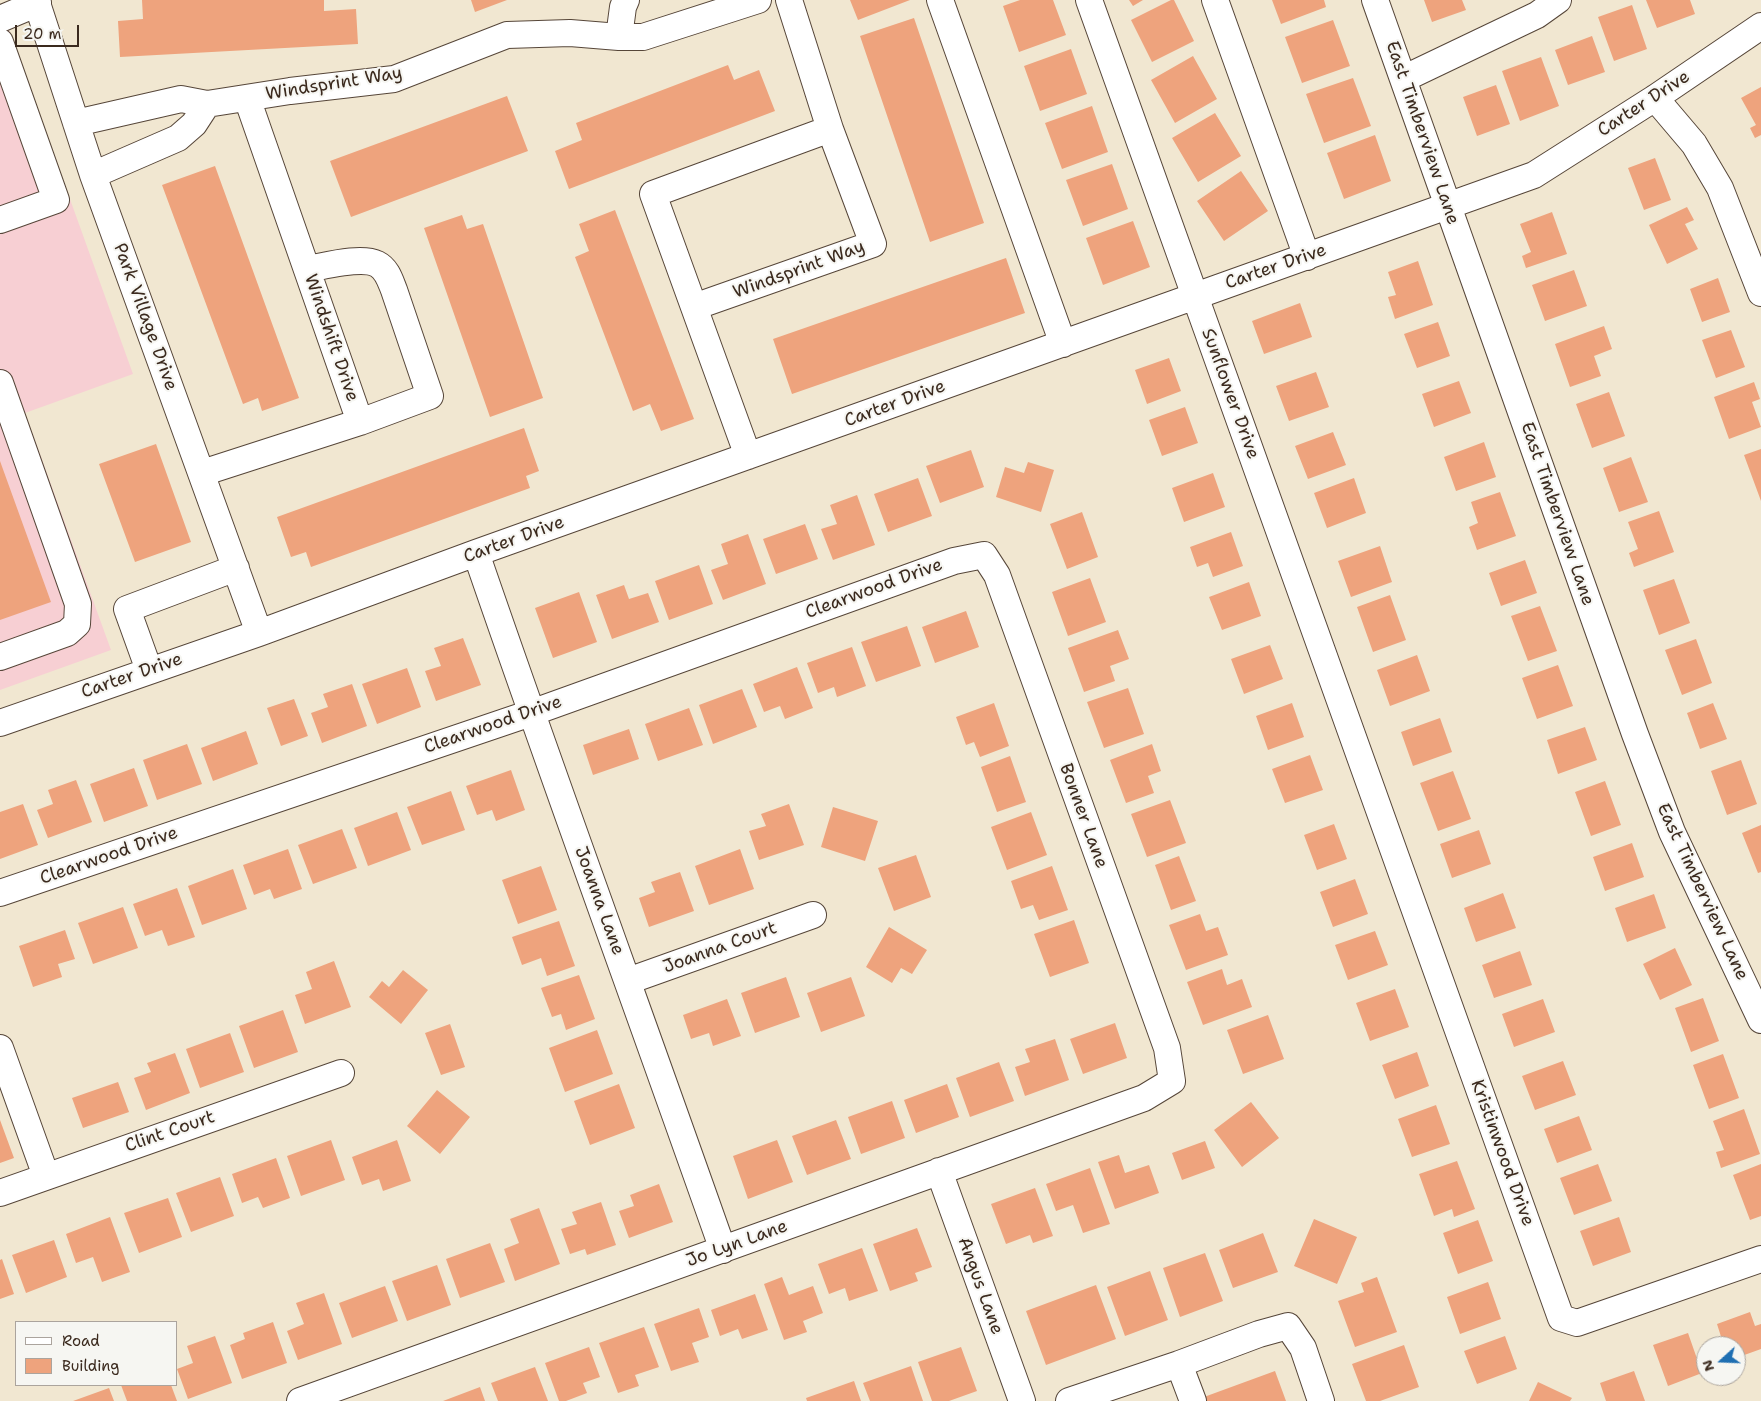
<!DOCTYPE html>
<html>
<head>
<meta charset="utf-8">
<style>
  body { margin:0 }
  #map { position:relative; width:1761px; height:1401px; overflow:hidden; background:#f1e7d1; font-family:"Shantell Sans",sans-serif }
  canvas { display:block }
  .legend { position:absolute; left:15px; top:1321px; width:162px; height:65px; box-sizing:border-box; background:#f6f6f2; border:1px solid #aba49d; margin:0; padding:6px 9px; list-style:none; font-size:15px; color:#3b2a1e }
  .legend li { display:flex; align-items:center; gap:10px; height:25px }
  .legend b { width:25px; border:1px solid #aba49d }
  .north { position:absolute; left:1696px; top:1336px; width:50px; height:50px; box-sizing:border-box; background:#f6f6f2; border:1px solid #aba49d; border-radius:50%; rotate:250deg; font-size:14px; font-weight:700; line-height:20px; text-align:center; color:#3b2a1e }
  .north::after { content:''; display:block; margin:auto; width:18px; height:22px; background:#1f6fb2; clip-path:polygon(50% 0,100% 100%,50% 72%,0 100%) }
  .scale { position:absolute; left:15px; top:25px; width:64px; height:22px; box-sizing:border-box; border:2px solid #3b2a1e; border-top:0; padding-left:6px; font-size:15px; line-height:18px; white-space:nowrap; color:#3b2a1e; -webkit-text-stroke:4px #f6f6f2; paint-order:stroke }
</style>
</head>
<body>
<div id="map">
<canvas width="1761" height="1401"></canvas>
<ul class="legend">
<li><b style="height:6px;background:#fff"></b>Road</li>
<li><b style="height:14px;background:#eea37d"></b>Building</li>
</ul>
<div class="north">N</div>
<div class="scale">20 m</div>
</div>
<script>
const ctx = document.querySelector('canvas').getContext('2d');
ctx.lineJoin = 'round';
function fill(path, color) {
  ctx.fillStyle = color;
  ctx.fill(path, 'evenodd');
}
function trace(path, color, width, dash) {
  ctx.strokeStyle = color;
  ctx.lineWidth = width;
  ctx.lineCap = dash ? 'butt' : 'round';
  ctx.setLineDash(dash || []);
  ctx.stroke(path);
}
function drawText(font, color, halo, rows, align = 'center') {
  ctx.font = font + ' "Shantell Sans",sans-serif';
  ctx.lineWidth = 4;
  ctx.setLineDash([]);
  ctx.textBaseline = 'middle';
  ctx.strokeStyle = halo;
  ctx.fillStyle = color;
  for (const [text, x, y, turn = 0] of rows) {
    ctx.save();
    ctx.translate(x, y);
    ctx.rotate((+turn || 0) * Math.PI / 180);
    ctx.textAlign = isNaN(turn) ? turn : align;
    if (halo) ctx.strokeText(text, 0, 0);
    ctx.fillText(text, 0, 0);
    ctx.restore();
  }
}
fill(new Path2D(`
  M0,5L133,374L25,413L111,650L0,690Z`), '#f7cfd3');
fill(new Path2D(`
  M142,0H324V11L356,9L358,44L120,57L118,21L143,19Z
  M471,0H507L475,12Z
  M850,0H910L858,20Z
  M1020,0H1053L1066,35L1019,52L1003,6Z
  M1129,0H1143L1133,6Z
  M1171,0H1174L1194,41L1152,62L1131,20Z
  M1272,0H1324L1326,7L1281,24Z
  M1424,0H1462L1466,10L1432,22Z
  M1646,0H1690L1695,14L1657,28Z
  M1632,5L1647,49L1614,61L1598,17Z
  M914,18L984,223L930,242L860,36Z
  M1333,20L1350,66L1302,83L1285,37Z
  M1592,36L1605,72L1568,85L1555,50Z
  M1071,49L1087,94L1040,111L1024,66Z
  M1193,56L1217,99L1175,123L1151,80Z
  M1541,57L1559,106L1520,121L1502,71Z
  M728,65L734,80L759,70L775,111L569,189L555,151L582,140L576,123Z
  M1353,78L1371,126L1324,143L1306,94Z
  M1496,85L1510,124L1477,136L1463,97Z
  M1761,87V135L1755,138L1750,128L1756,125L1741,98Z
  M507,96L528,151L351,217L330,161Z
  M1092,106L1108,152L1062,169L1045,123Z
  M1215,113L1241,156L1198,182L1172,138Z
  M1375,135L1391,181L1344,199L1327,153Z
  M1655,158L1671,200L1644,210L1628,168Z
  M1112,164L1128,209L1083,226L1066,180Z
  M215,166L299,398L262,411L258,398L243,404L162,185Z
  M1241,171L1268,211L1224,241L1197,201Z
  M1687,207L1694,220L1685,224L1698,249L1667,264L1649,225Z
  M615,210L694,419L661,431L650,404L633,411L575,257L589,251L579,224Z
  M1552,212L1567,254L1526,268L1522,256L1531,252L1520,224Z
  M462,215L467,229L483,224L543,398L490,417L424,228Z
  M1133,221L1150,267L1103,285L1086,238Z
  M1006,258L1025,313L792,394L773,339Z
  M1418,261L1433,305L1395,319L1388,297L1396,295L1388,272Z
  M1574,270L1587,306L1545,321L1532,285Z
  M1718,278L1730,312L1702,322L1690,289Z
  M1300,303L1312,337L1264,354L1252,321Z
  M1438,322L1450,356L1417,368L1404,334Z
  M1604,326L1612,349L1594,356L1601,376L1570,387L1555,344Z
  M1731,330L1745,367L1716,378L1702,340Z
  M1169,358L1181,391L1147,404L1135,370Z
  M1316,372L1329,407L1289,421L1276,386Z
  M1459,381L1471,413L1434,427L1422,394Z
  M1754,382L1760,399L1752,402L1761,427L1729,439L1714,397Z
  M1609,392L1625,436L1592,448L1576,404Z
  M1185,407L1198,443L1162,456L1149,420Z
  M524,428L539,471L526,476L530,488L311,567L306,552L291,557L277,517Z
  M1333,432L1346,465L1308,479L1295,446Z
  M1484,442L1496,477L1456,491L1444,457Z
  M156,444L191,542L135,562L99,464Z
  M1761,449V501L1744,455Z
  M971,450L984,487L940,503L926,466Z
  M1631,457L1648,502L1619,512L1603,468Z
  M0,461L51,602L0,620Z
  M1028,462L1054,470L1041,512L996,497L1005,467L1024,473Z
  M1213,473L1225,507L1184,522L1172,488Z
  M918,478L932,516L888,532L874,494Z
  M1354,478L1366,513L1327,528L1314,493Z
  M1500,492L1516,536L1477,550L1469,527L1478,523L1471,502Z
  M857,495L875,545L833,560L821,529L837,524L830,505Z
  M1659,511L1674,552L1634,567L1629,553L1638,549L1628,522Z
  M1082,512L1098,557L1067,569L1050,524Z
  M805,524L818,559L776,574L763,539Z
  M1231,532L1243,566L1213,577L1208,563L1197,567L1190,547Z
  M748,534L766,584L723,600L711,570L728,564L721,544Z
  M1380,546L1392,582L1351,597L1338,561Z
  M1525,560L1537,593L1501,606L1489,573Z
  M699,565L713,604L669,620L655,581Z
  M1090,578L1106,622L1068,636L1052,592Z
  M1674,579L1690,623L1659,635L1643,590Z
  M1249,582L1261,616L1222,630L1209,597Z
  M624,585L629,599L648,593L659,622L612,639L596,595Z
  M579,592L597,642L553,658L535,608Z
  M1390,595L1406,640L1373,652L1357,607Z
  M1540,606L1557,651L1528,661L1511,616Z
  M966,611L979,647L935,663L922,627Z
  M907,626L921,666L876,682L861,642Z
  M1118,630L1129,659L1110,666L1115,681L1084,692L1068,648Z
  M463,638L481,685L436,701L425,671L441,666L434,648Z
  M1696,639L1712,683L1682,695L1665,650Z
  M1270,645L1283,679L1244,694L1231,659Z
  M852,647L866,686L837,697L834,687L818,693L807,663Z
  M1417,655L1430,691L1390,706L1377,670Z
  M1558,665L1573,706L1537,719L1522,678Z
  M797,667L813,708L785,719L780,706L764,712L753,684Z
  M407,668L421,707L377,724L362,684Z
  M352,684L367,726L322,743L311,713L328,707L323,694Z
  M1128,688L1144,734L1104,748L1087,702Z
  M742,689L757,727L713,744L699,705Z
  M294,699L308,736L281,746L267,708Z
  M994,703L1009,746L980,757L974,742L966,745L956,717Z
  M1292,703L1304,737L1268,750L1256,716Z
  M1713,703L1727,739L1700,749L1687,713Z
  M689,708L703,745L658,761L645,724Z
  M1440,718L1452,752L1413,766L1401,732Z
  M1585,727L1597,760L1558,774L1547,740Z
  M629,729L639,759L593,775L583,745Z
  M246,731L258,764L213,781L201,748Z
  M187,744L202,784L157,800L143,760Z
  M1152,744L1161,771L1148,776L1154,793L1126,803L1110,760Z
  M1310,755L1323,790L1285,803L1272,769Z
  M1010,756L1026,802L997,812L981,767Z
  M1741,760L1757,804L1727,815L1711,771Z
  M134,768L148,806L104,822L90,784Z
  M511,770L525,810L496,821L492,810L477,815L466,786Z
  M1453,771L1471,819L1438,831L1420,783Z
  M76,780L92,822L48,838L37,810L53,804L48,790Z
  M1605,781L1621,825L1591,836L1575,792Z
  M451,791L465,830L422,845L407,807Z
  M1170,800L1186,843L1147,857L1131,814Z
  M23,804L38,845L0,859V812Z
  M789,804L804,845L759,860L749,831L766,826L761,814Z
  M833,807L878,821L865,861L821,847Z
  M397,812L411,850L368,866L354,828Z
  M1031,812L1047,855L1007,870L991,827Z
  M1334,824L1347,859L1317,870L1304,835Z
  M1761,825V872L1758,873L1742,833Z
  M342,829L357,868L313,884L298,845Z
  M1479,830L1491,864L1452,878L1440,844Z
  M1632,843L1644,877L1605,891L1593,857Z
  M288,849L302,889L274,899L270,889L254,895L243,865Z
  M740,849L754,889L709,905L695,866Z
  M916,855L931,897L894,911L878,868Z
  M1179,856L1196,901L1171,910L1155,865Z
  M541,866L557,910L518,924L502,880Z
  M1052,866L1068,910L1039,920L1033,905L1021,909L1011,881Z
  M233,869L247,909L202,925L188,886Z
  M680,872L694,911L649,927L639,898L655,892L651,882Z
  M1355,879L1368,914L1333,927L1320,892Z
  M177,888L195,937L168,946L162,930L145,936L133,904Z
  M1503,893L1516,928L1476,942L1464,908Z
  M1654,894L1666,928L1627,942L1615,908Z
  M123,907L138,948L93,964L78,923Z
  M1200,914L1206,931L1218,927L1228,955L1186,970L1169,925Z
  M1074,920L1089,963L1050,977L1034,934Z
  M559,921L575,966L547,976L541,958L522,965L512,937Z
  M889,927L927,950L912,974L901,968L892,983L866,967Z
  M65,930L75,959L58,964L62,977L33,987L19,946Z
  M1375,931L1388,965L1348,980L1335,945Z
  M1675,948L1692,985L1660,1000L1643,964Z
  M1520,951L1532,985L1494,998L1482,965Z
  M334,961L351,1007L305,1024L295,995L312,989L306,972Z
  M1222,969L1227,985L1242,979L1252,1007L1203,1025L1187,982Z
  M403,970L428,990L401,1024L369,997L382,981L389,987Z
  M579,975L595,1019L566,1030L561,1014L552,1017L541,988Z
  M786,977L800,1017L755,1033L741,993Z
  M851,977L865,1016L821,1032L807,993Z
  M1395,989L1409,1027L1370,1041L1356,1003Z
  M1703,998L1719,1041L1691,1052L1675,1008Z
  M727,999L741,1036L713,1046L709,1033L691,1039L683,1015Z
  M1543,999L1555,1032L1514,1047L1502,1014Z
  M283,1010L298,1052L254,1068L239,1026Z
  M1268,1015L1284,1059L1243,1074L1227,1030Z
  M1115,1023L1127,1058L1083,1074L1070,1039Z
  M450,1024L465,1067L441,1075L425,1033Z
  M597,1030L613,1074L565,1092L549,1048Z
  M230,1033L244,1072L200,1088L186,1049Z
  M1055,1039L1069,1080L1025,1096L1015,1067L1030,1062L1025,1049Z
  M1417,1052L1429,1086L1395,1099L1382,1065Z
  M175,1053L190,1093L146,1110L134,1078L151,1072L147,1063Z
  M1723,1054L1739,1098L1709,1109L1693,1065Z
  M1563,1061L1576,1095L1535,1110L1522,1076Z
  M999,1062L1014,1101L970,1117L956,1078Z
  M118,1082L129,1112L83,1128L72,1098Z
  M619,1084L635,1128L590,1145L574,1101Z
  M947,1084L959,1117L916,1133L904,1100Z
  M437,1090L470,1117L440,1154L407,1126Z
  M892,1101L905,1138L861,1154L848,1117Z
  M1251,1102L1279,1138L1242,1167L1214,1130Z
  M1436,1105L1450,1144L1412,1157L1398,1119Z
  M1744,1109L1760,1154L1721,1168L1716,1152L1724,1150L1713,1121Z
  M1579,1116L1592,1150L1557,1163L1544,1129Z
  M0,1120L14,1158L0,1163Z
  M836,1120L851,1159L807,1175L792,1136Z
  M331,1140L345,1180L301,1196L287,1156Z
  M397,1140L411,1181L383,1191L379,1179L362,1185L352,1157Z
  M777,1140L793,1182L748,1199L733,1156Z
  M1205,1141L1215,1168L1182,1180L1172,1153Z
  M1119,1155L1125,1173L1149,1165L1159,1193L1115,1209L1098,1162Z
  M276,1158L290,1198L263,1208L258,1197L242,1203L232,1174Z
  M1457,1161L1475,1209L1454,1217L1452,1209L1434,1216L1419,1174Z
  M1598,1164L1612,1201L1574,1215L1560,1178Z
  M1761,1164V1216L1750,1220L1733,1175Z
  M1090,1168L1110,1224L1083,1233L1073,1205L1056,1211L1046,1184Z
  M220,1177L234,1216L191,1232L176,1193Z
  M659,1184L673,1222L629,1238L619,1211L634,1206L630,1195Z
  M1035,1188L1053,1236L1033,1243L1030,1235L1006,1244L991,1204Z
  M168,1198L182,1237L139,1253L124,1213Z
  M601,1202L616,1245L587,1255L585,1249L570,1254L561,1229L577,1224L572,1212Z
  M539,1208L560,1264L515,1281L504,1249L519,1243L510,1219Z
  M110,1217L130,1272L102,1282L93,1257L76,1263L66,1234Z
  M1619,1217L1631,1252L1593,1266L1580,1231Z
  M1314,1219L1357,1237L1337,1284L1294,1266Z
  M1478,1220L1493,1261L1458,1274L1443,1233Z
  M917,1228L932,1267L915,1273L918,1281L890,1291L873,1244Z
  M1263,1233L1278,1272L1233,1288L1219,1250Z
  M54,1240L67,1277L26,1293L12,1255Z
  M490,1243L505,1282L460,1298L446,1259Z
  M862,1248L878,1291L849,1301L845,1288L829,1294L818,1264Z
  M1205,1253L1223,1301L1180,1317L1163,1268Z
  M2,1259L14,1294L0,1299V1260Z
  M437,1265L451,1305L407,1321L392,1281Z
  M1150,1271L1168,1320L1125,1336L1107,1287Z
  M782,1277L789,1295L813,1286L823,1313L803,1321L807,1332L784,1340L764,1284Z
  M1377,1277L1397,1332L1355,1347L1338,1301L1364,1292L1361,1283Z
  M1488,1282L1501,1319L1460,1334L1447,1297Z
  M1096,1285L1116,1339L1046,1365L1026,1311Z
  M385,1286L398,1321L352,1338L339,1303Z
  M324,1293L342,1344L298,1360L287,1331L304,1324L296,1303Z
  M755,1294L768,1330L742,1339L738,1329L720,1336L711,1310Z
  M699,1308L709,1337L692,1343L699,1362L671,1371L654,1324Z
  M1750,1312L1755,1326L1761,1324V1349L1736,1358V1346H1724L1717,1324Z
  M273,1322L287,1363L242,1379L230,1345L245,1339L243,1333Z
  M644,1327L659,1367L635,1375L639,1386L618,1393L599,1343Z
  M1688,1333L1702,1373L1668,1386L1653,1345Z
  M215,1336L232,1383L188,1399L177,1369L193,1363L187,1346Z
  M1505,1336L1517,1369L1477,1384L1464,1351Z
  M1404,1345L1419,1387L1380,1401H1366L1352,1364Z
  M589,1347L600,1377L583,1383L587,1393L566,1401H559L545,1363Z
  M961,1347L977,1391L949,1401H932L918,1362Z
  M911,1366L923,1401H870L863,1383Z
  M535,1367L548,1401H498L491,1383Z
  M1275,1371L1286,1401H1205L1204,1397Z
  M1634,1371L1645,1401H1606L1600,1383Z
  M854,1381L861,1401H807L806,1398Z
  M1538,1382L1572,1398L1570,1401H1529Z
  M121,1385H171L177,1401H127Z
  M480,1387L485,1401H443Z
  M109,1388L114,1401H73Z`), '#eea37d');
const minor = new Path2D(`
  M36,0L93,175L259,633
  M940,0L1063,344
  M1089,0L1561,1318L1577,1323L1761,1259
  M1215,0L1307,257
  M1375,0L1635,734L1672,832L1761,1020
  M0,19L38,3
  M619,37L623,7L626,0
  M0,42L56,200L0,220
  M1403,79L1537,15L1558,0
  M247,98L360,422
  M1655,98L1694,144L1720,188L1761,293
  M76,123L181,99L207,104L290,91L394,79L507,35L570,33L619,37H643L758,0
  M93,175L178,138L194,124L207,104
  M694,307L873,244L830,129
  M0,383L78,604L77,624L67,633L0,657
  M748,456L653,194L830,129L789,0
  M202,473L360,422L430,396L394,290C390,280 387,269 377,264C361,256 325,266 307,269
  M476,553C556,786 641,1017 723,1250
  M149,670L127,609L236,568
  M0,723L259,633L476,553L1534,175L1655,98L1761,26
  M0,893L531,713L954,561L984,555L997,575L1167,1048L1172,1081L1144,1098L300,1401
  M628,981L813,915
  M0,1048L46,1176
  M939,1171L1022,1401
  M0,1193L341,1073
  M1179,1364L1193,1401
  M1069,1401L1179,1364L1259,1334L1288,1326L1303,1348L1321,1401`);
trace(minor, '#564639', 28);
trace(minor, '#fff', 26);
drawText('18px', '#3b2a1e', '#f6f6f2', [
  ["Windsprint Way",334,84,-9],
  ["Carter Drive",1644,104,-33],
  ["East Timberview Lane",1422,133,71],
  ["Carter Drive",1276,267,-19],
  ["Windsprint Way",799,270,-20],
  ["Park Village Drive",145,317,70],
  ["Windshift Drive",331,338,71],
  ["Sunflower Drive",1230,394,70],
  ["Carter Drive",895,404,-20],
  ["East Timberview Lane",1557,514,71],
  ["Carter Drive",514,540,-20],
  ["Clearwood Drive",874,589,-20],
  ["Carter Drive",132,676,-19],
  ["Clearwood Drive",493,725,-19],
  ["Bonner Lane",1083,816,70],
  ["Clearwood Drive",109,856,-19],
  ["East Timberview Lane",1702,892,65],
  ["Joanna Lane",599,901,70],
  ["Joanna Court",720,948,-20],
  ["Clint Court",170,1132,-19],
  ["Kristinwood Drive",1502,1153,70],
  ["Jo Lyn Lane",737,1244,-20],
  ["Angus Lane",980,1286,70]
]);
</script>
</body>
</html>
